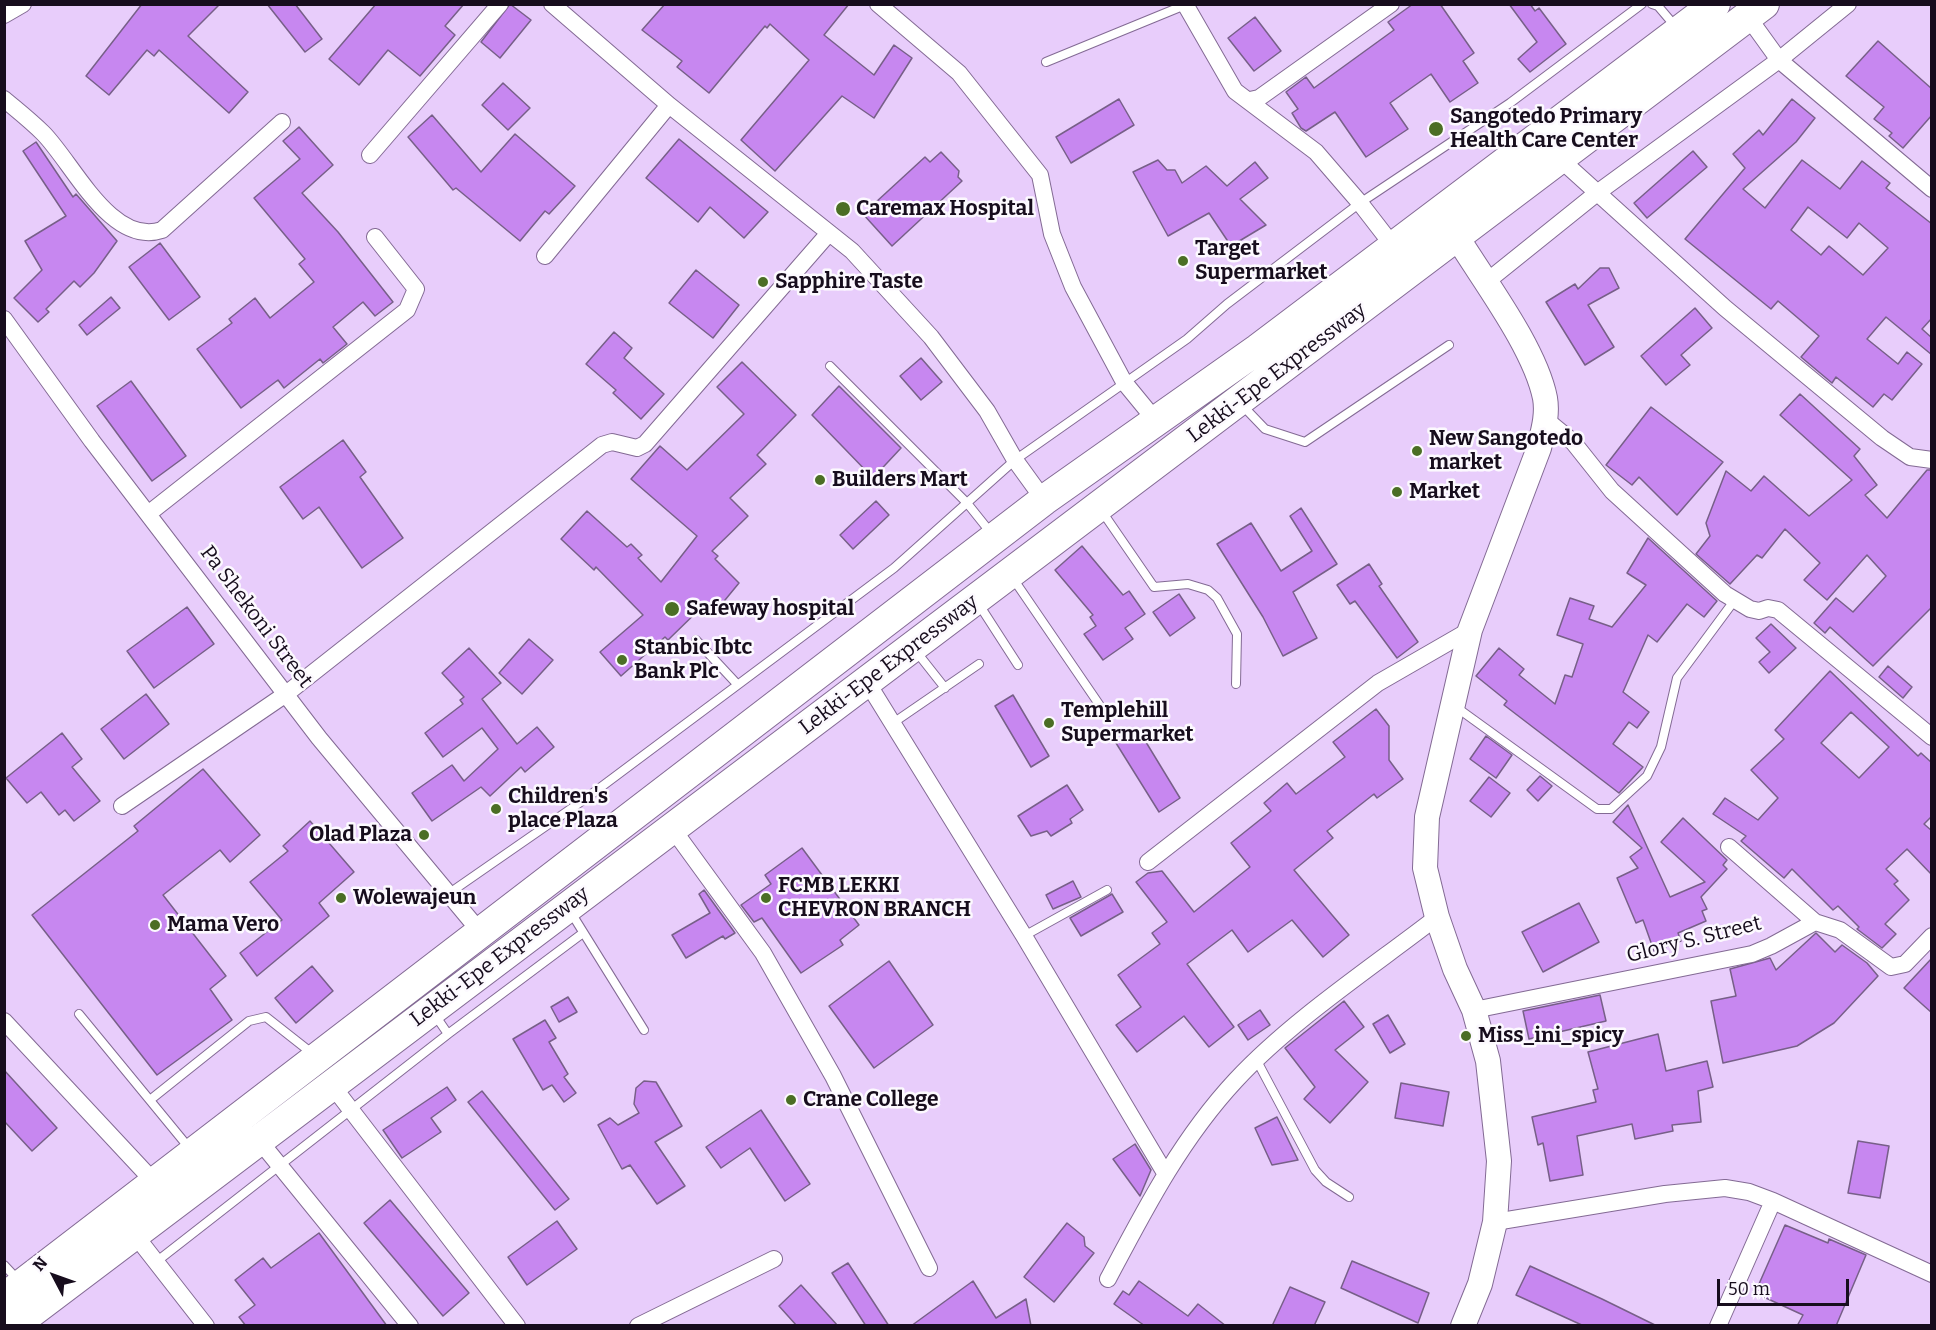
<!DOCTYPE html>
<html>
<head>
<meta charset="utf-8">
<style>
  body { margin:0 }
  #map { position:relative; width:1936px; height:1330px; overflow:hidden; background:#e8cdfb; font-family:Bitter,serif }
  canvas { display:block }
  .frame { position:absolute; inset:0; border:6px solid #170d1d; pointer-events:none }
  .north { position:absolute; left:24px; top:1246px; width:60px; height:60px; -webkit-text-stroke:4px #fcf9fe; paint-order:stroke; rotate:311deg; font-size:16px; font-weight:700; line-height:24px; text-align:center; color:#170d1d }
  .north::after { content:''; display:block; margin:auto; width:21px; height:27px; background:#170d1d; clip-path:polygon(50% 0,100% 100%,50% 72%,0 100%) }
  .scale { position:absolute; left:1717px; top:1279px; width:132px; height:27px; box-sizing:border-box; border:3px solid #170d1d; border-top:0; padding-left:8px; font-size:18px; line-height:21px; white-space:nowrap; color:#170d1d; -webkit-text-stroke:4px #fcf9fe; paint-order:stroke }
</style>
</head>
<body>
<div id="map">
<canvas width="1936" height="1330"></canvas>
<div class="frame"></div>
<div class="north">N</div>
<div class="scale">50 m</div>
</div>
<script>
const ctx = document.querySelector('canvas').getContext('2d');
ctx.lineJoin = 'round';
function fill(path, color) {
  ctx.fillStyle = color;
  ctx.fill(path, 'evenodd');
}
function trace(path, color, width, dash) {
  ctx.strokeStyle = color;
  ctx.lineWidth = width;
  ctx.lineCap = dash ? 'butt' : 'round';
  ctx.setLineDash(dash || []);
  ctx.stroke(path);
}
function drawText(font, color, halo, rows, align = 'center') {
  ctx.font = font + ' Bitter,serif';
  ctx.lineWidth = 5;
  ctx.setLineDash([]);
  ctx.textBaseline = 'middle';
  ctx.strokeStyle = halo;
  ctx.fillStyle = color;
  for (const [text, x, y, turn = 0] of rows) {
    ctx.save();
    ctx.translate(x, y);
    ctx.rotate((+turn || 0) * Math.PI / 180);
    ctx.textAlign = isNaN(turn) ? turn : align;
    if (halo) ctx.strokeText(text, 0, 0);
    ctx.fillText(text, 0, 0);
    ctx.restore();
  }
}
const building = new Path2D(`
  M142,4H220L188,36L248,92L229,113L159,50L154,56L147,50L109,95L86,76Z
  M267,4H295L322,39L305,52Z
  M376,4H464L445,26L455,35L420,76L388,50L359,85L329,59Z
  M510,4L531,20L500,58L481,42Z
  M665,4H849L824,35L874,75L894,45L912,58L874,118L842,96L775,171L741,140L809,60L770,24L767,28L765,26L709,93L677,67L682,61L642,30Z
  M1413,4H1440L1474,53L1463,61L1478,83L1450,102L1431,74L1390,103L1408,129L1366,157L1335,112L1306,131L1301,128L1292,113L1298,109L1286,92L1306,77L1314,88L1394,30L1388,22Z
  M1509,4H1530L1535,11L1539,8L1566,44L1530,72L1518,59L1537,42Z
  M1255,17L1281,51L1254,71L1228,38Z
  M1878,41L1932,89V115L1903,148L1889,136L1892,133L1874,119L1884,107L1846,76Z
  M503,83L530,108L508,130L482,105Z
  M1119,99L1134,125L1071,163L1056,137Z
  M1792,99L1815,118L1796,142L1743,189L1765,208L1802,160L1840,189L1862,161L1890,183L1886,188L1932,224V318L1922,329L1932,338V355L1886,317L1867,339L1898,364L1907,352L1922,364L1892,400L1884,394L1873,407L1836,377L1832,383L1801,357L1819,336L1778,301L1771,309L1685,239L1745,168L1733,154L1759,130L1763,135ZM1808,207L1847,238L1859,223L1888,248L1863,275L1829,246L1821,255L1791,230Z
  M432,115L481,172L515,134L575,186L549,214L545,211L520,241L456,188L453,190L408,137Z
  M299,127L333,165L302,193L338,232L393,302L375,316L363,302L333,327L347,344L323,363L320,359L284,388L278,380L241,408L197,349L232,323L229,319L255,298L270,318L314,282L299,264L305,259L254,198L300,159L283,141Z
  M679,139L768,212L744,238L710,207L698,222L646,178Z
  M36,142L73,197L76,194L117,241L94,273L80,287L74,281L46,309L49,312L38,322L14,298L42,270L25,241L66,216L23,151Z
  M1693,151L1707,167L1647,218L1634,203Z
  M941,152L959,171L958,177L962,181L892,246L863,214L925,157L930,162Z
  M1158,160L1167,170H1175L1182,183L1206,166L1227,186L1255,162L1268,178L1240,199L1266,225L1231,246L1209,213L1168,236L1133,172Z
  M160,243L200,297L169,320L129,267Z
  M1600,268H1609L1619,288L1588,305L1614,347L1585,365L1546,302L1575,284L1578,289Z
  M696,270L739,305L713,338L669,303Z
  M111,297L120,308L87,335L79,325Z
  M1695,308L1712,328L1681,355L1690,365L1666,385L1641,356Z
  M614,332L632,348L624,358L664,394L641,419L613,393L616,390L586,364Z
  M921,358L942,382L921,400L900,376Z
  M742,362L796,415L757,455L766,464L730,498L748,516L712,551L718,556L715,559L739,583L716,611L707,602L668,640L665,637L621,676L600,652L643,615L596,567L594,570L561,539L587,511L627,547L631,544L642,555L638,558L661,582L697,536L631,479L660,446L687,470L744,414L717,387Z
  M131,381L186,456L152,481L97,406Z
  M839,386L901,448L873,478L812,415Z
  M1800,394L1860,449L1854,456L1877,485L1865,495L1887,518L1927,470H1932V607L1873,666L1830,627L1825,633L1814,623L1836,598L1853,612L1886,576L1867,555L1827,600L1804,580L1820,563L1785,529L1762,558L1757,555L1730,584L1696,554L1710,536L1706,523L1726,471L1751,491L1764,476L1809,516L1852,480L1780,415Z
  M1651,407L1723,462L1677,515L1639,477L1632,485L1606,465Z
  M343,440L366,472L360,477L403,538L362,568L319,507L303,519L280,487Z
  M876,501L889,515L853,549L840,535Z
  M1301,508L1337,564L1293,592L1317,638L1283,656L1263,617L1217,544L1251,523L1281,571L1312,551L1290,516Z
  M1648,538L1717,601L1704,617L1687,604L1657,642L1648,635L1623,692L1649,712L1637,728L1629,722L1613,744L1643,767L1619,793L1504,705L1507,701L1476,676L1499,648L1524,669L1519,675L1555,704L1565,675L1572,677L1583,644L1557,635L1570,598L1594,606L1589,619L1612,627L1646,585L1627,573Z
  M1082,546L1123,595L1129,591L1145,614L1125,628L1133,639L1103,660L1084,634L1096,626L1090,617L1093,615L1055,570Z
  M1369,564L1382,584L1379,586L1418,642L1397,658L1355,601L1350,604L1337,585Z
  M1179,594L1195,618L1170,636L1153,612Z
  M187,607L214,644L154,688L127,651Z
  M1771,624L1796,648L1769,673L1759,662L1770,652L1756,638Z
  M529,639L553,660L522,694L499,673Z
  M469,648L501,683L482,699L517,744L537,727L554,747L525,772L521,767L490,796L481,787L432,821L412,793L452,765L464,781L498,749L482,728L443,757L425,733L463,704L460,700L464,697L442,673Z
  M1888,666L1912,687L1903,698L1879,677Z
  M1830,671L1918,756L1921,753L1932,763V816L1924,824L1932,831V875L1907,849L1886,869L1898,881L1894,884L1909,900L1885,924L1896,934L1882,948L1857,929L1859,927L1838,906L1833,910L1792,869L1784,878L1741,841L1746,836L1713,814L1725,798L1758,820L1778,798L1751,770L1784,739L1775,730ZM1851,712L1889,747L1859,778L1821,743Z
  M146,694L169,724L124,759L101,729Z
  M1013,695L1049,756L1031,767L995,706Z
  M1376,709L1389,726V760L1403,779L1377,798L1374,794L1327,831L1333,838L1294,870L1349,935L1323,957L1292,920L1248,952L1232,930L1187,964L1234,1027L1209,1047L1184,1016L1137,1052L1116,1025L1141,1007L1118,975L1160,944L1152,933L1167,922L1136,882L1148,873L1162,871L1194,912L1250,867L1231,843L1271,811L1264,803L1287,783L1296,794L1345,757L1333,742Z
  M1138,729L1180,798L1159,812L1116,743Z
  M62,733L82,759L72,767L100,801L74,821L65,810L59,815L41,792L27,803L6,778Z
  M1486,736L1512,755L1496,778L1470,759Z
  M203,769L260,835L230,862L220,850L163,895L226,976L210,989L232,1020L157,1075L32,915L138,831L134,826Z
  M1540,776L1552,786L1538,801L1527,790Z
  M1489,777L1510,793L1491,817L1470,801Z
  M1067,785L1083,810L1070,819L1072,823L1051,836L1047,831L1031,836L1018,816Z
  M1628,805L1670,897L1705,882L1661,842L1683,818L1727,860L1723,865L1727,869L1701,897L1707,909L1702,911L1706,921L1678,933L1681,941L1654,951L1643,920L1636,923L1617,878L1638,868L1630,857L1642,848L1613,822Z
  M310,821L354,872L319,903L329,916L257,976L240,953L282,920L250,882L288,851L283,846Z
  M802,848L859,925L840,940L843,945L801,973L762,918L754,922L741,905L771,884L765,875Z
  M1073,881L1081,897L1053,909L1046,895Z
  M704,890L735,933L725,939L723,936L686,958L672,935L710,913L699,894Z
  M1112,894L1123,912L1081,936L1070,918Z
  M1579,903L1599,942L1543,972L1522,932Z
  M1816,933L1835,952L1842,945L1867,963L1878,976L1834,1023L1797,1046L1723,1063L1711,1001L1736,996L1730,969L1770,958L1776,970Z
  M1932,958V1013L1904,988Z
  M889,961L933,1025L874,1068L829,1006Z
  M312,966L333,991L296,1023L275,998Z
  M1600,995L1606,1021L1529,1039L1523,1011Z
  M568,997L577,1012L559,1022L551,1007Z
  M1344,1001L1364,1027L1335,1050L1368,1082L1330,1123L1304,1099L1315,1087L1285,1048Z
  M1260,1010L1270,1025L1248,1040L1238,1025Z
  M1388,1015L1405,1044L1390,1053L1373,1024Z
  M545,1020L556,1038L549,1042L568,1074L564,1077L576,1093L564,1102L552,1085L543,1090L513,1039Z
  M1658,1034L1666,1071L1707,1061L1713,1087L1698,1091L1701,1122L1672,1125L1673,1131L1635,1139L1632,1124L1577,1136L1583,1175L1550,1181L1543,1143L1538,1145L1532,1117L1596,1102L1593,1090L1598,1089L1588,1052Z
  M4,1070L57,1128L32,1151L4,1121Z
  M644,1081L656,1082L682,1126L655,1142L685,1186L657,1204L630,1165L622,1169L598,1125L610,1118L618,1125L639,1113L634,1104L636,1088Z
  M1401,1083L1449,1092L1443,1126L1395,1118Z
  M447,1087L456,1100L431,1118L441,1132L402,1158L383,1130Z
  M482,1091L569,1199L555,1210L468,1102Z
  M761,1110L810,1184L785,1201L750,1148L721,1168L706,1147Z
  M1277,1117L1298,1160L1272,1165L1255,1128Z
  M1858,1141L1889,1146L1880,1198L1848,1193Z
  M1135,1144L1151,1170L1140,1196L1113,1159Z
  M390,1200L469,1293L443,1316L364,1223Z
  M557,1221L577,1249L527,1285L508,1257Z
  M1067,1223L1084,1237L1085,1246L1094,1253L1054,1302L1024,1277Z
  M1785,1225L1828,1243L1829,1239L1866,1255L1836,1326H1797L1803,1315L1755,1293Z
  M319,1233L387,1326H246L239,1317L255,1305L235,1280L263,1258L271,1268Z
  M1352,1261L1429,1293L1418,1323L1341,1288Z
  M848,1263L889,1326H866L832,1273Z
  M1530,1266L1602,1299L1657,1326H1584L1516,1295Z
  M973,1281L996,1318L1026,1299L1031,1326H911Z
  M1139,1281L1188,1316L1198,1304L1226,1326H1145L1114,1304L1123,1291L1129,1295Z
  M801,1285L838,1326H797L779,1306Z
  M1290,1287L1325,1302L1314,1326H1272Z`);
fill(building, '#c787f0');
trace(building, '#775f88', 1.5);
const lane = new Path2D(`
  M1652,4L1658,6L1675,26
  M1046,62L1185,5
  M830,366L967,503L991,533
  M1241,404L1265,429L1305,442L1449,345
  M1101,510L1154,587L1188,584L1208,590L1217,598L1237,634L1236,684
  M1012,577L1105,713
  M978,603L1018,665
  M696,640L737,684
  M915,650L945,688
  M1456,707L1597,809H1611L1647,776L1661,747L1677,678L1734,601
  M893,723L979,664
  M448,894L585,799L894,568L1015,460L1187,339L1227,304L1360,203L1510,103L1642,4
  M570,911L644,1030
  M1024,936L1107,890
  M79,1014L190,1149
  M448,1034L583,933
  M1257,1061L1315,1170L1326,1182L1349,1197
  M150,1100L249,1021L266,1017L313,1054
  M156,1262L448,1034L435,1015
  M4,1265L18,1280`);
const street = new Path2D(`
  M552,4L669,105L852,251L931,337L987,411L1015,460L1044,500
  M878,4L959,73L1040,175L1052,234L1073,287L1124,382L1156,421
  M1185,4L1235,91L1316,152L1360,203L1394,247
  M4,15L23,4
  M1748,17L1779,60L1932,189
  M4,99C17,110 31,121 43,133C73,163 111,247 162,230L282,122
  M1250,100L1259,98L1391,4
  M370,155L500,4
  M1560,159L1725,308L1882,438L1910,457L1932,460
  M545,256L669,105
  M1485,283L1597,193L1779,60L1848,4
  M4,319L92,441L319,738L482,934
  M1545,419L1573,442L1612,491L1725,594L1750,609L1759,611L1768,608L1778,610L1932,737
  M148,514L407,310L416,289L375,237
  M867,682L1024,936L1165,1173
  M122,806L286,694L602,445L612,442L637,448L645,444L829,233
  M672,828L763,953L833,1076L929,1268
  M1729,847L1815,922
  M1148,862L1378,683L1470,630
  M1474,1010L1752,954L1771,946L1815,922L1840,930L1891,967L1905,964L1932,936
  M4,1021L156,1184
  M331,1084L517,1326
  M258,1139L410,1326
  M1495,1222L1665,1194L1725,1188L1749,1192L1773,1201L1932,1274
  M135,1235L206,1326
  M1108,1279C1145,1209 1181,1139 1236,1080C1292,1020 1371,968 1437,917
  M638,1326L774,1259
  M1718,1326L1773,1201`);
const secondary = new Path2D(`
  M1457,237C1484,281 1535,348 1545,398C1548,415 1543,431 1539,448L1470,630L1427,817L1425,868L1437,917L1455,969L1474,1010L1488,1061L1499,1161L1495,1222L1480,1284L1463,1326`);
const highway = new Path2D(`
  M4,1298L1044,500L1258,349L1715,4
  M13,1326L1764,4`);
trace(lane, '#836a94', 10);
trace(street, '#836a94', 18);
trace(secondary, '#836a94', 26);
trace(highway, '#836a94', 32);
trace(lane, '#fff', 8);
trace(street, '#fff', 16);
trace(secondary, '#fff', 24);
trace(highway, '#fff', 30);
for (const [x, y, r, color] of [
  [1436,129,8,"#4b6e25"],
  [843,209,8,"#4b6e25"],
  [1183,261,6,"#4b6e25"],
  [763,282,6,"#4b6e25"],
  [1417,451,6,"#4b6e25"],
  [820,480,6,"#4b6e25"],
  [1397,492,6,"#4b6e25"],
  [672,609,8,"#4b6e25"],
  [622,660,6,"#4b6e25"],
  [1049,723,6,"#4b6e25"],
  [496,809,6,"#4b6e25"],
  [424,835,6,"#4b6e25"],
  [341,898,6,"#4b6e25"],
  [766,898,6,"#4b6e25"],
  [155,925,6,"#4b6e25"],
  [1466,1036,6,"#4b6e25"],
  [791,1100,6,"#4b6e25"]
]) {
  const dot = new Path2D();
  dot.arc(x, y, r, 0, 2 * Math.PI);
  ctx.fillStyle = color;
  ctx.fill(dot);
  trace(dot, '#fcf9fe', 2);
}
drawText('bold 21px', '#170d1d', '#fcf9fe', [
  ["Sangotedo Primary",1450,117],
  ["Health Care Center",1450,141],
  ["Caremax Hospital",856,209],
  ["Target",1195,249],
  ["Supermarket",1195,273],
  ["Sapphire Taste",775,282],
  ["New Sangotedo",1429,439],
  ["market",1429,463],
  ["Builders Mart",832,480],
  ["Market",1409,492],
  ["Safeway hospital",686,609],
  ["Stanbic Ibtc",634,648],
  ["Bank Plc",634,672],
  ["Templehill",1061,711],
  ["Supermarket",1061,735],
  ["Children's",508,797],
  ["place Plaza",508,821],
  ["Olad Plaza",412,835,"right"],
  ["FCMB LEKKI",778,886],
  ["CHEVRON BRANCH",778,910],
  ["Wolewajeun",353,898],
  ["Mama Vero",167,925],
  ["Miss_ini_spicy",1478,1036],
  ["Crane College",803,1100]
], 'left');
drawText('21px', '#170d1d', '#fcf9fe', [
  ["Lekki-Epe Expressway",1277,373,-37],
  ["Pa Shekoni Street",256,617,53],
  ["Lekki-Epe Expressway",889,665,-37],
  ["Glory S. Street",1694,940,-14],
  ["Lekki-Epe Expressway",500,957,-37]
]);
</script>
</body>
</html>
